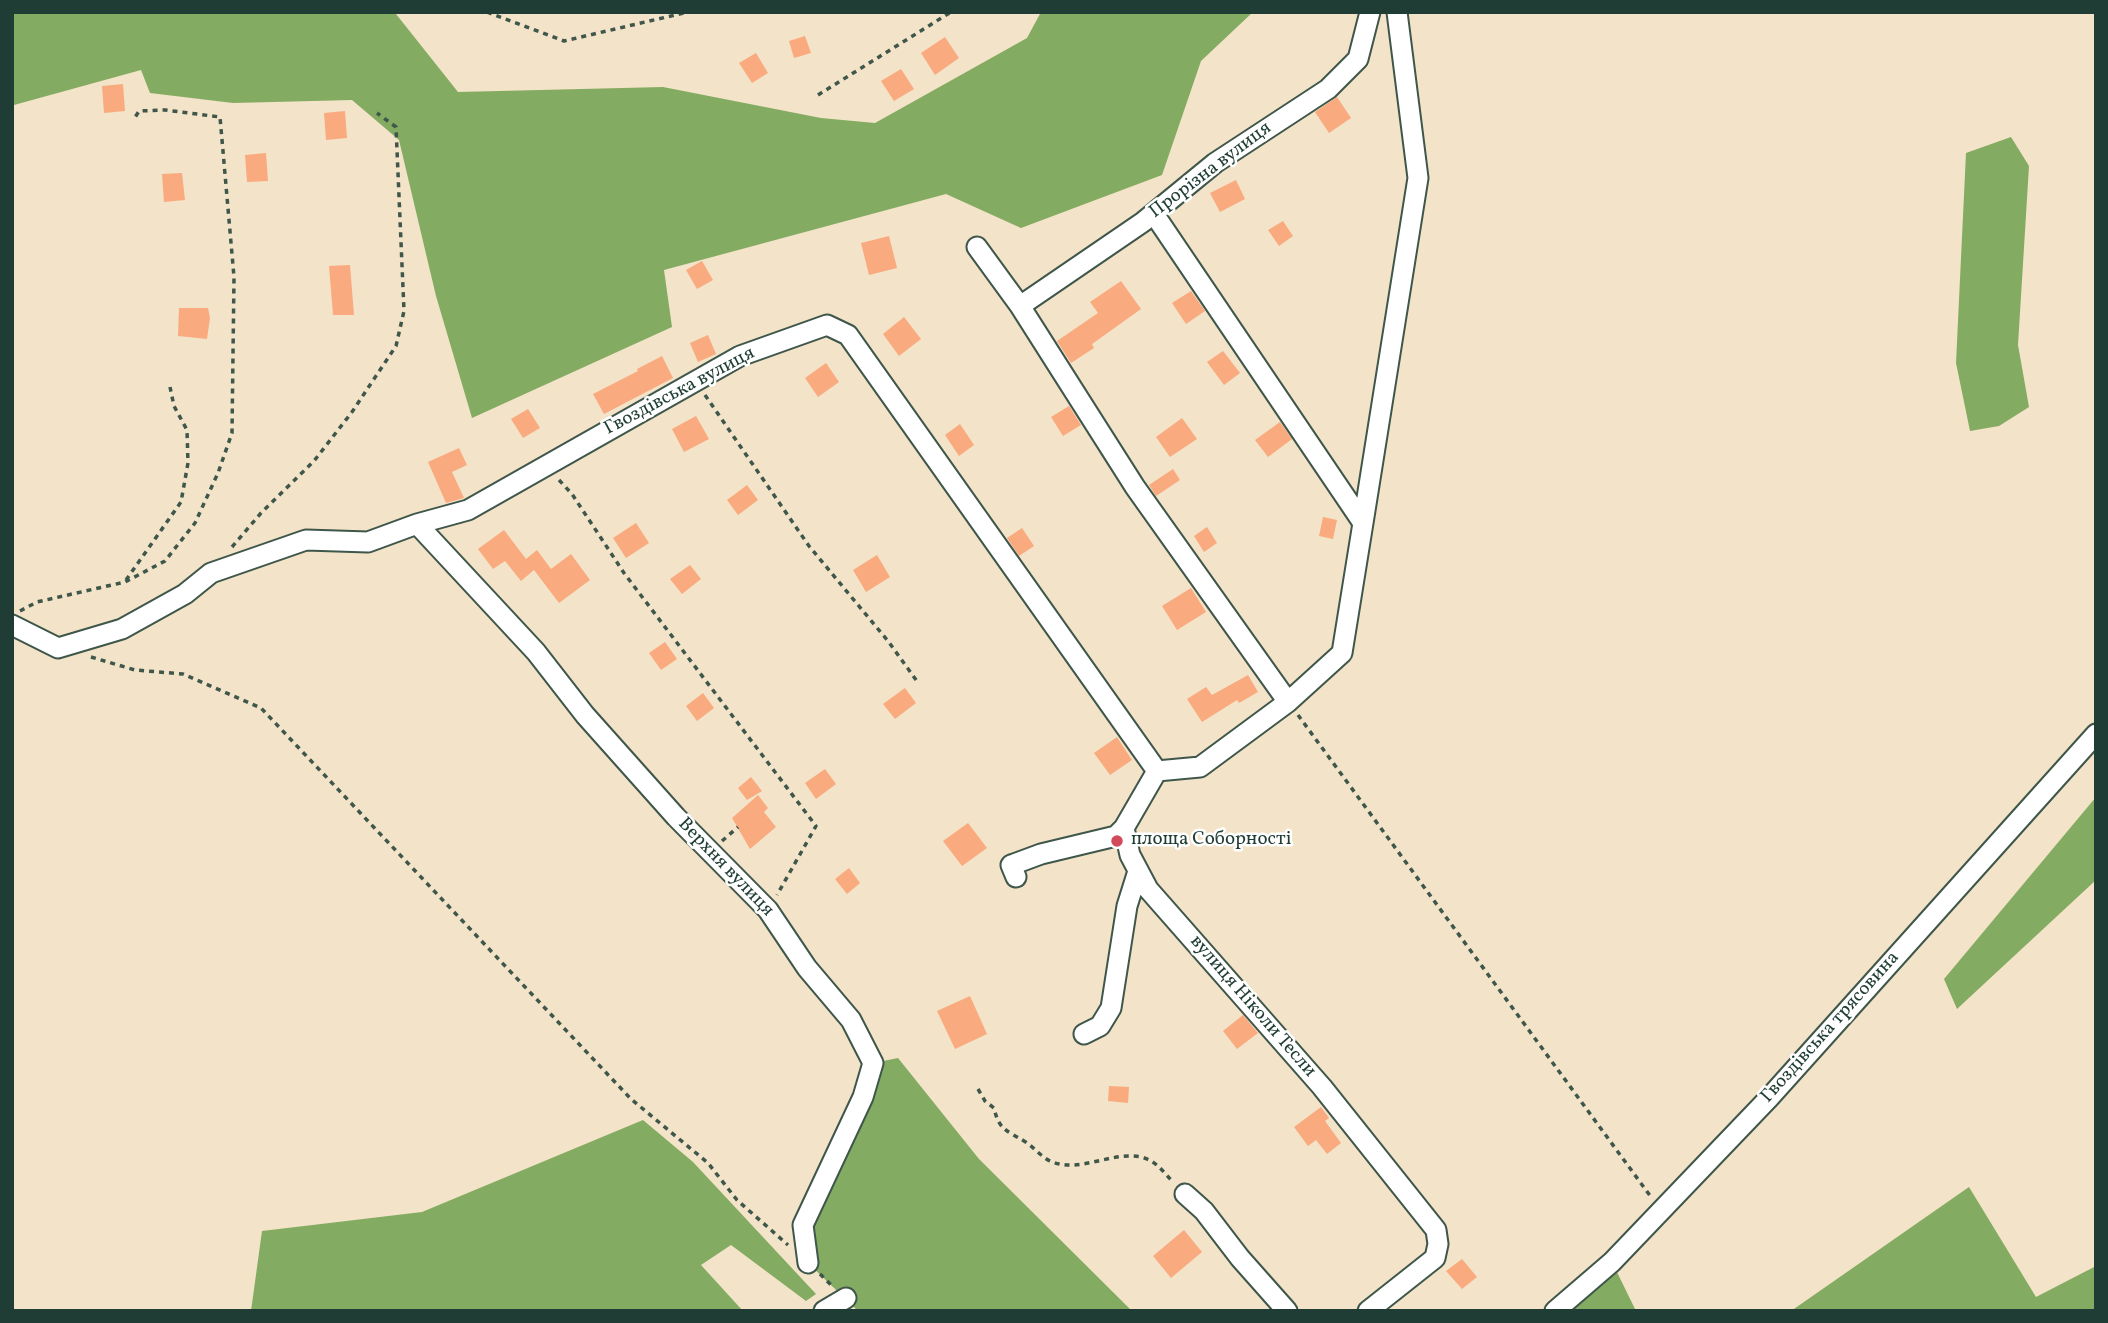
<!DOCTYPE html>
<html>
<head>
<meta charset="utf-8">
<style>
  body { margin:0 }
  #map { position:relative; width:2108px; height:1323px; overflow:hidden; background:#f3e3c8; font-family:Vollkorn,serif }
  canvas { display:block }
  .frame { position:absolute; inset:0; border:14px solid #1f3d34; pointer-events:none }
</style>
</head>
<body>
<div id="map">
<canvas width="2108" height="1323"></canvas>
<div class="frame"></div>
</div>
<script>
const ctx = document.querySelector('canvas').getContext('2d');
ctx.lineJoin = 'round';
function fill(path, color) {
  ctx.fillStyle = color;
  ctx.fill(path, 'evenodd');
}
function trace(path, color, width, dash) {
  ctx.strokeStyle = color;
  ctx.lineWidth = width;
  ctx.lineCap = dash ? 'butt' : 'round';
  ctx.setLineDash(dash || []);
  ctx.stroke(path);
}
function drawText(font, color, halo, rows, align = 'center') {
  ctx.font = font + ' Vollkorn,serif';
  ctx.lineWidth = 5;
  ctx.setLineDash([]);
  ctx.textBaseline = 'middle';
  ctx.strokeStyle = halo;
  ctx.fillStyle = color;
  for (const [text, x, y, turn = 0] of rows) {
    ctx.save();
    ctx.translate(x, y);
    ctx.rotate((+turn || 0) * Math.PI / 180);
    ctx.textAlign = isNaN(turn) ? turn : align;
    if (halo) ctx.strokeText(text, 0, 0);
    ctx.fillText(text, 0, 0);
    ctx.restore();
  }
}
fill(new Path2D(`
  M12,12H390L396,14L458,92L663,87L821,118L875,123L1027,38L1041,12H1253L1201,61L1162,175L1021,228L946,194L664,270L672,327L472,418L436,296L399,140L352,100L233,103L150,93L141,70L14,105L12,122Z
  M2011,137L2029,166L2018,345L2029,407L1999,426L1970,431L1956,363L1966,153Z
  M2096,797V880L1957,1009L1944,979Z
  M898,1058L979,1159L1132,1311H858L808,1263L803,1225L873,1063Z
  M643,1120L693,1162L816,1294L806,1301L731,1245L701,1265L743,1311H251L262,1231L422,1212Z
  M1969,1187L2036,1297L2096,1266V1311H1791Z
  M1612,1262L1636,1311H1555Z`), '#84ab62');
fill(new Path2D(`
  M805,36L811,53L794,58L789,41Z
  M945,37L959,58L935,75L921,53Z
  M756,53L768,73L752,83L739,63Z
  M901,69L914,89L894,101L881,81Z
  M123,84L125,111L104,113L102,86Z
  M1337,97L1351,118L1329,133L1315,112Z
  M345,111L347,138L326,140L324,113Z
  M266,153L268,181L247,182L245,155Z
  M182,173L185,200L164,202L162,174Z
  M1236,180L1245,199L1220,212L1210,193Z
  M1283,221L1293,236L1279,246L1268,230Z
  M889,236L897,268L869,275L861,243Z
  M702,261L713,280L697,289L686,270Z
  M350,265L354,315H333L329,266Z
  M1121,281L1141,309L1092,344L1094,348L1071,363L1057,341L1098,313L1090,302Z
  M1191,291L1205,311L1186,324L1172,303Z
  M179,308H208L210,318L207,339L178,336Z
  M904,317L921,339L899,356L883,334Z
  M708,335L716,354L698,362L690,343Z
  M1223,351L1240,373L1224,385L1207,362Z
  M662,356L673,378L604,414L593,394L638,371L637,369Z
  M826,363L839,382L818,397L805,378Z
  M1069,406L1081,425L1063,436L1051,417Z
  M528,409L540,428L523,438L511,419Z
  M696,416L709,439L684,452L672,429Z
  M1182,418L1197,439L1170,457L1156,437Z
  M1280,422L1292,439L1268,457L1255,440Z
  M960,424L974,445L959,456L945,435Z
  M459,448L467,465L452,472L464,498L446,503L428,462Z
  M1173,469L1180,480L1156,496L1149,485Z
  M747,485L758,500L738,515L727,500Z
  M1323,517L1337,520L1333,539L1319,536Z
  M636,523L649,543L626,558L613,538Z
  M1207,527L1217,543L1204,552L1194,536Z
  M1022,528L1034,546L1019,556L1007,538Z
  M504,530L526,559L537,550L551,569L571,554L590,580L559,603L534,570L521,581L505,561L493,569L478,549Z
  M877,555L890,577L866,592L853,570Z
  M690,565L701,579L682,594L670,579Z
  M1191,588L1206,612L1177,630L1162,606Z
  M665,642L677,659L661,670L649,653Z
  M1248,675L1258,692L1239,703L1237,700L1202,722L1187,699L1206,687L1212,695Z
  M905,688L916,703L895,719L883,704Z
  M703,693L714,708L697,721L686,706Z
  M1117,737L1132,760L1110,775L1094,753Z
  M825,769L836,784L816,799L805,783Z
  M751,777L762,791L747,800L738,788Z
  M758,795L768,808L764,812L776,827L750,849L732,818Z
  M968,823L987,848L962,866L943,841Z
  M849,868L860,883L847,894L835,879Z
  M970,996L987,1034L955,1049L937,1011Z
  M1243,1015L1258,1033L1237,1049L1223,1031Z
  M1109,1086L1129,1087L1128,1103L1108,1101Z
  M1321,1107L1329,1118L1325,1121L1341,1143L1327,1154L1316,1140L1308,1146L1294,1127Z
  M1184,1230L1202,1252L1171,1278L1153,1256Z
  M1462,1259L1477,1277L1462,1289L1446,1271Z`), '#f9aa7f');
const street = new Path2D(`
  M977,247L1020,306L1135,487L1288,702
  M1020,306L1143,222L1215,163L1328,89L1358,59L1370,12
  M1363,523L1418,178L1397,12
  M417,524L536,652L585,715L676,817L768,910L807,968L851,1020L873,1063L863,1097L803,1225L808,1263
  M12,625L58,648L122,629L185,594L211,573L306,540L368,542L417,524L468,510L740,356L827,325L848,335L1157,771L1200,767L1288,702L1342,653L1363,523L1154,214
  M1157,771L1124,828L1130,855L1148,889L1322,1087L1436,1230L1438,1244L1435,1258L1368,1311
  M1016,877L1011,865L1014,864L1041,854L1116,836L1124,828
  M1084,1034L1100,1026L1111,1008L1127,906L1138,871
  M1185,1194L1204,1211L1240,1258L1287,1311
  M824,1311L846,1298
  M1555,1311L1612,1262L1769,1098L2096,734`);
trace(street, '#3f564a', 23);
trace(new Path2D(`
  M487,12L564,41L688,12
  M818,95L951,12
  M705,395L809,546L888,641L919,684
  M559,480L572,494L624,573L816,826L777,895
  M232,547L261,513L314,461L352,412L396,346L404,311L396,127L377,113
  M126,580L181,502L188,463L187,430L174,406L170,387
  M20,611L37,602L125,582L165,561L195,523L218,473L232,433L234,277L220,117L165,110L139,111L134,119
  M91,657L135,670L183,674L261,708L631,1099L708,1163L737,1200L788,1245
  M1298,715L1651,1197
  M722,841L738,827
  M978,1089L985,1101L994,1108C999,1130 1006,1130 1024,1141C1034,1147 1040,1156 1050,1161C1079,1174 1111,1151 1141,1157C1157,1161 1163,1172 1174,1183
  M820,1274L832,1286`), '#3f564a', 3.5, [5, 5]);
trace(street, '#fff', 19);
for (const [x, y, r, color] of [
  [1117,841,7,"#d1495b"]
]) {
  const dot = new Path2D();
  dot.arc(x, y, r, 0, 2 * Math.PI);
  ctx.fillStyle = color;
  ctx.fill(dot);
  trace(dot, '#fff', 2.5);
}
drawText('19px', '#1f3d34', '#fff', [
  ["Прорізна вулиця",1211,171,-37],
  ["Гвоздівська вулиця",680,392,-28],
  ["Верхня вулиця",725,868,46],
  ["вулиця Ніколи Тесли",1252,1007,49],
  ["Гвоздівська трясовина",1831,1028,-48]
]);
drawText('19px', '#1f3d34', '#fff', [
  ["площа Соборності",1131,841]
], 'left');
</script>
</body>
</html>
